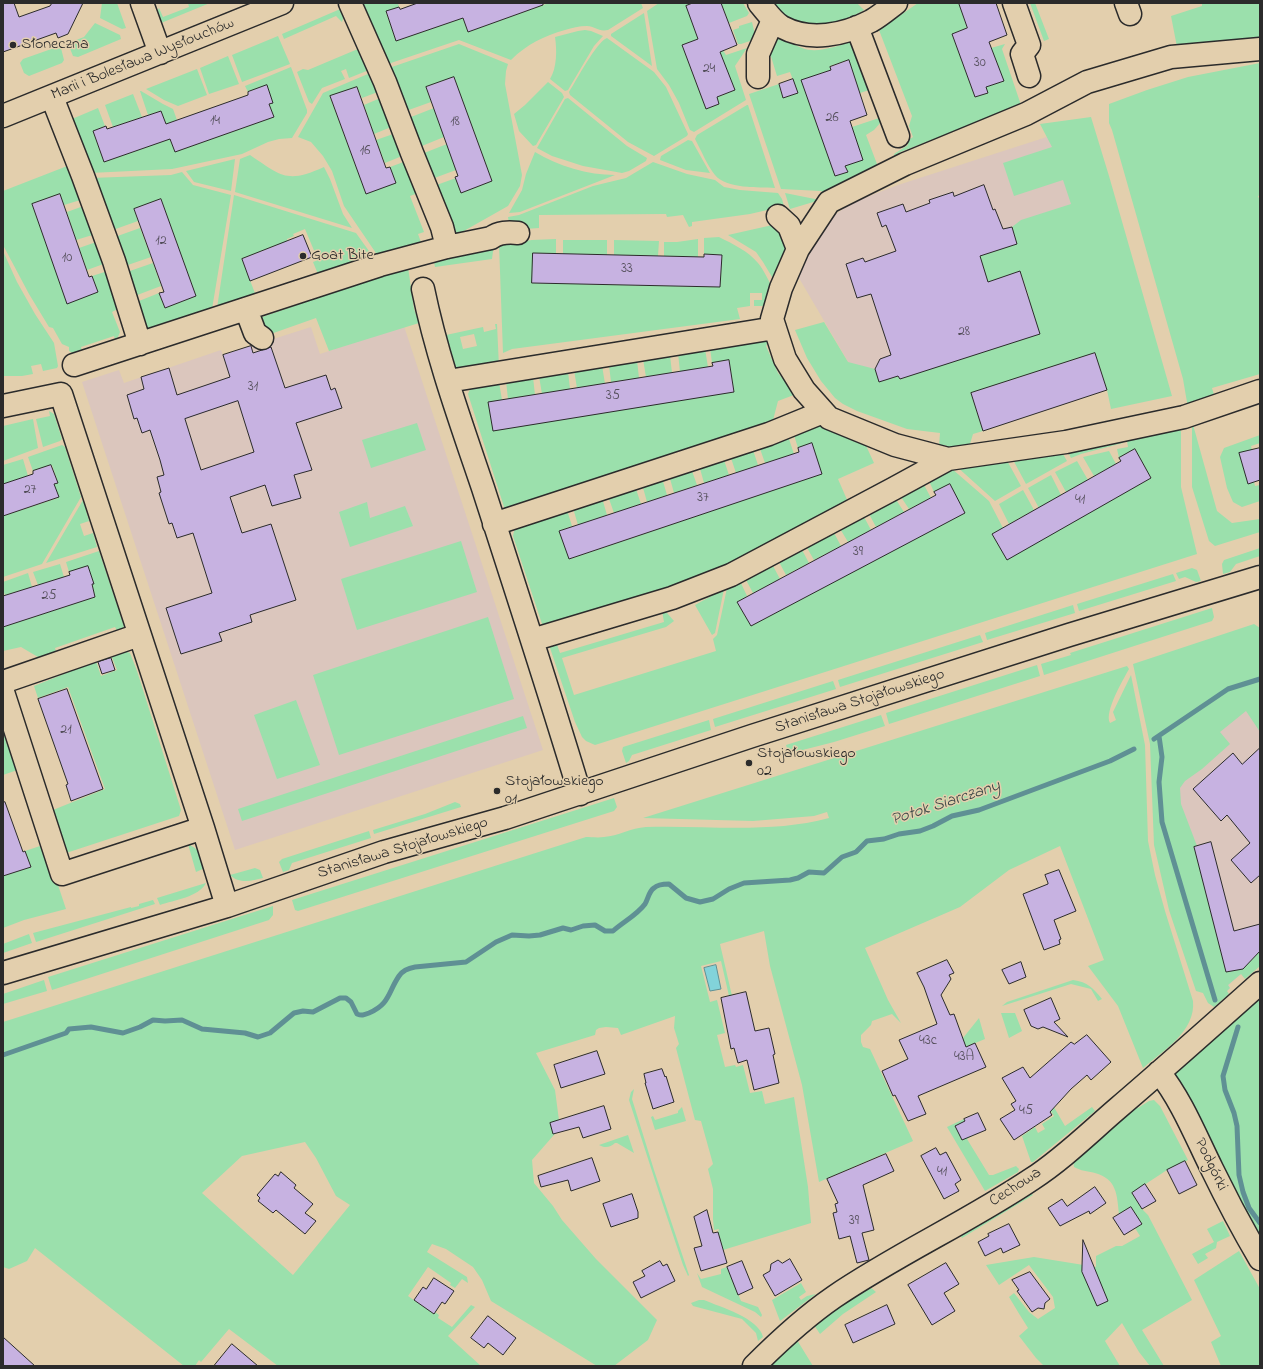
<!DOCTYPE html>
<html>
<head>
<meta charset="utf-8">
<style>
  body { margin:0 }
  #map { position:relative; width:1263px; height:1369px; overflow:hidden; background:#e3cfad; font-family:"Indie Flower",sans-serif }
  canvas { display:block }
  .frame { position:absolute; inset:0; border:4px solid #2b2b2b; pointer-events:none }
</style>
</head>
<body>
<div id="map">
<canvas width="1263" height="1369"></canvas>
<div class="frame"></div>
</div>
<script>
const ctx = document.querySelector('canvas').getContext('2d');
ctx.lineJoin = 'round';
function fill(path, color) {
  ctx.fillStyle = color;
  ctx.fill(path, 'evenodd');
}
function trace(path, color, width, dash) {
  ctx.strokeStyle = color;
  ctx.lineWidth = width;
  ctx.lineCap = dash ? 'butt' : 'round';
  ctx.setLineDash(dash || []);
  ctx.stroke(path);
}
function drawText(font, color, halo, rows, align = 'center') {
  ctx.font = font + ' "Indie Flower",sans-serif';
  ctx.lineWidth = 3;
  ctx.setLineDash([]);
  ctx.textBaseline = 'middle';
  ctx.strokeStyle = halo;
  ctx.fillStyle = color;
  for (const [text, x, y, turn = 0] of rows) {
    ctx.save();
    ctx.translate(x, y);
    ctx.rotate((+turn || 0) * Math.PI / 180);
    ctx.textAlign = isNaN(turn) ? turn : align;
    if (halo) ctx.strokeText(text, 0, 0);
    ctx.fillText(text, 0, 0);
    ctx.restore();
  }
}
fill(new Path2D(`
  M1056,134L1117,321L870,399L796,273L824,223L851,203L898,185Z
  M404,326L543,750L235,850L82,382L119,370L124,383L221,350L223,355L311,327L320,354Z
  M1260,701V963L1244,977L1241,974L1229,985L1230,988L1227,991L1169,768L1249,702Z`), '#dbc6bd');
fill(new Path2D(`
  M102,3H117L126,28L122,29L100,18Z
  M188,3H210L161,23L157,11L159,8L163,17L189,7Z
  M361,3H398L399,7L386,12L396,41L463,18L468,32L549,3H641L643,8L608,30C598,32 595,26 587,26C579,26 572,28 565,30C544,36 527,44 511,60L459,40L385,65Z
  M659,3H693L686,6L698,39L682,45L706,109L719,104L715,94L721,96L734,90L718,48L721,47L726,55L747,48L735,66L746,100L694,132L690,130L679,103L669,85L657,69L647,11Z
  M721,3H743L749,13L747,16L729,23Z
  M768,3H857L864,10L848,19L818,29L789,20Z
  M918,3H959L967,28L952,34L975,97L988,93L984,83L989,86L1003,81L991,48L1005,44L1002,49L1022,108L1016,107L898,153L900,159L896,160L894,154L908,145L907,141L913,137L909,126L912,116L879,30Z
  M1030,3H1035L1049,39L1044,41Z
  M1202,3H1260V43L1177,47L1171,16L1202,6Z
  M345,7V12L342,22L336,16L284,39L282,34Z
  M644,13L652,66L611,36V34Z
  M752,22L756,39L741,44H738L733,30L739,28V26Z
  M95,23L120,35L121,39L78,57L73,56L69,46L71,42L84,37Z
  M585,30L591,31L603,36L594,46L568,90L565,91L550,79C557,68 557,50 555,37L578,31Z
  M278,36L290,64L242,82L232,55Z
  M779,37C787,41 794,45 802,48C817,54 836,46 851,42L872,89L860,93L848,60L830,66L831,70L818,74L829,107L813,113L835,176L847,172L844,162L852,127L882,117V121L874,130L866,135L877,164L874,177L828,197L821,191L781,189L749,94L779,84L783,98L798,93L790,72L777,76L769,50L774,39Z
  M607,38L654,72L666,87L688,134L687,136L654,156L628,142L570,95L569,92C576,81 597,41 607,38Z
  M459,44L508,64L506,71L505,84L522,175L520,186L508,206L455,236L431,187L456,178L461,193L492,181L454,77L426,87L431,102L403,112L386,69Z
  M365,46L374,68L349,78L346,69L341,71L345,79L322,88L312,104L309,102L297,72L303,69L308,70Z
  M57,47L61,48L64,60L62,63L29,76L24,73L20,63L23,59Z
  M228,56L239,84L209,94L200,68Z
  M1260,63V195L1258,196L1260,201V374L1212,388L1215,398L1188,408L1183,379L1112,130L1109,123V104L1147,90L1188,77Z
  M291,67L307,110V113L292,138L279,139L268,142L242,154L172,169L90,173L72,119L98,108L105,126L93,131L104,162L170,139L175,152L274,117L269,104L272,103L267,86L248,92L245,86Z
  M197,69L207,95L178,106L164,100L146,89Z
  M375,71L383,90L362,98L357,87L330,97L366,194L395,183L390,167L409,160L418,193L410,196L424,232L418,234L422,245L380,259L344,206L332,171L323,156L311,142L298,137L323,93Z
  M548,82L562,93L564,97L536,145L533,146L519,131L514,114L525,105Z
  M140,91H141L163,104L173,109L177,120L166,124L161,111L148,115Z
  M133,94L142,117L113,127L105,105Z
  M385,96L396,125L374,134L364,105Z
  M568,98L627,146L647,158L646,161L629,171L622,173L583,166L552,156L537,148L565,99Z
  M747,105H748L775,188C759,187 726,189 715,175C708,167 701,150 695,139L697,135Z
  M434,108L444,137L417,148L406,119Z
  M1091,117L1109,176L1172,396L1111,409L1107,390L1095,353L971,393L983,431L973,434L970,444L954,451L945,445L939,446L940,433L907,429L857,411L843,404L835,398L821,381L807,358L795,330L824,322L848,362L875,369L879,382L898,376L900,379L933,368L996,307L1029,296L1020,271L988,282L980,256L1017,244L1012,227L1021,220L1071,204L1063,180L1014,196L1003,163L1052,147L1040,124Z
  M399,132L407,154L385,163L376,140Z
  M688,140L692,141L710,173L686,170L660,160L661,156Z
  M447,144L456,170L429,180L419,155Z
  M535,152C558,166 588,175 615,175L520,212L509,213L522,190L526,174Z
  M250,155C281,176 287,184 324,167L330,179L343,214L352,228L235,192L240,159Z
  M235,159L231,191L194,182L186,171Z
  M653,162L687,174L715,180L724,187L740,190L778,193L782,199L785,210L780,207L750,214L692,222V226L689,227L683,215L667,217L666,214L539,215V228L510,230L508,217L519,215L593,186L626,178Z
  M75,163L87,198L64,205L60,194L32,204L67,303L98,292L92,276L111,270L123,306L112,312L120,332L118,337L115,339L114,336L81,347L84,359H82L69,351V347L62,344L53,328L49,327L29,294L3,245V191Z
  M182,172L193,185L231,195L212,309L150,332L146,329L134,303L159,293L165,308L196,296L161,199L134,209L138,221L110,231L91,178L171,175Z
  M785,193L820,200L790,209Z
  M234,195L356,233L374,258L320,279L313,262L318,260L305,229L293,234L294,236L287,239L288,245L279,249L277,245L242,259L256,296L217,308Z
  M89,204L99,233L76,240L67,212Z
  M777,224L791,241L775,282L763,262L756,252L728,235Z
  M140,228L151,257L122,267L112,238Z
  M719,237C733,244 748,251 758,263C764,270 768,280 773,288L767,306H754V300H762V293H750V306L737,308L740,319L512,349L503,353L499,244L532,240L556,239V254L533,253V283L720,287L722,255L704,254V238Z
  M698,239V257L664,256V242H677Z
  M102,240L109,262L87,270L79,248Z
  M563,240H607V255L563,254Z
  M614,240L659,241L658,256L614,255Z
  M494,244L492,259L435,267L433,257Z
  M3,251L17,282L35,314L54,343L58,366L57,368L43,371L41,364L31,366L33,374L22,376H3Z
  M153,263L161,286L132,297L124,273Z
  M408,267L414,309L419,323L329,351L316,318L265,336L259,318Z
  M495,324H497L499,367L457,371L446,335L483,327L484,332L496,329ZM474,334L477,346L463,349L460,337Z
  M770,339L766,346L778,373L784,380L792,381L799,393L778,401L772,424L506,513L468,394L471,387L499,382L502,400L734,392L729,360L712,363L710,348Z
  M705,349L708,367L680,372L678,353Z
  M670,355L672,373L646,377L643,359Z
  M637,360L639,378L611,382L609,365Z
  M602,365L605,384L577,388L574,370Z
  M568,371L570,389L542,394L539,376Z
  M533,377L535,395L508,399L506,381Z
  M49,411L54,414L62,439L60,441L43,447L36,419L50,416Z
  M33,419L38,448L3,461V426Z
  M829,421L828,428L855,442L861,438L863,439L874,463L838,479L848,502L749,555L676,588L543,627L513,536L514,531L518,527L567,510L572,526L559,531L570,559L821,474L798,448L794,435Z
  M1192,421L1217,511L1232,523L1260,519V532L1215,546L1209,541L1192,487Z
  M417,423L426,450L371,468L362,440Z
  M1179,424L1181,432V487L1197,554L595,745L586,741L582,737L575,722L549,645L556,642L560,653L664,622L662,611L667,613L674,621L666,627L562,658L574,695L716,651L713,639L717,635L727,588L740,581L747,596L737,602L751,626L964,513L950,484L934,492L929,481L951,468L989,501L1003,528L992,534L1007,559L1151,478L1135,449L1119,458L1117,449L1128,447L1126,435Z
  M1121,435L1123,443L1081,454L1071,458L1066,448Z
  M1260,435V443L1251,446L1252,450L1248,484L1254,482L1255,486L1260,485V501L1242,507L1233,502L1227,488L1220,457L1224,448Z
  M788,436L794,454L765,463L759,446Z
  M62,445L65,447L81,497L42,564L3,577V516L58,498L54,484L58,483L52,465L33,471L28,457Z
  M752,447L758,465L736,473L730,455Z
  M1060,449L1067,461L1026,484L1011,456Z
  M1109,451L1116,464L1094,476L1083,457Z
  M723,457L729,475L704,483L699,465Z
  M1005,457L1021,486L995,501L955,465L1005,463Z
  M23,459L28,476L3,484V465Z
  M1077,461L1088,480L1066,492L1055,472Z
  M691,468L697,485L674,493L669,475Z
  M1051,475L1061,495L1039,508L1028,488Z
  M662,478L667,495L647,502L642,484Z
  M923,483L931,498L909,509L901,497Z
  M635,486L641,504L614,513L608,496Z
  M1023,490L1034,510L1009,524L999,504Z
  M602,498L607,515L578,525L573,508Z
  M895,498L904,512L876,527L868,512Z
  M83,500L89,521L80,524L84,536L93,533L97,547L46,563Z
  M367,502L370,518L405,506L413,526L350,547L339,512Z
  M863,515L871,530L848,542L839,527Z
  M833,531L841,546L814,560L806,546Z
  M461,541L477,592L357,630L341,579Z
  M801,548L809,563L786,575L778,560Z
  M1260,548V556L1236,564L1230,572L1223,574L1222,564L1224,560Z
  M99,551L124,626L119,634L115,627L55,648L57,655L43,660L21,647L3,651V627L95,597L92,584H93L88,566L69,572L66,562Z
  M60,564L64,577L38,585L33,572Z
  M772,564L780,579L753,593L745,578Z
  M1192,568L1197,570L1201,581L1196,582L1185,577L1179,579L1176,573Z
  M28,573L32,587L5,595L3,590V582Z
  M1173,574L1176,581L1079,611L1077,604Z
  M724,589L715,633L712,635L695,605Z
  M1073,605L1075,613L987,640L985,633Z
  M1212,608L1214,617L1212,621L1044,675L1041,664L1071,655L1070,653Z
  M488,617L514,699L339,755L313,675Z
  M1254,624L1260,628V732L1246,711L1220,732L1230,744L1202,769L1185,781L1180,788L1181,804L1197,846L1194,847L1226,972L1243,969L1260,951V966L1245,979L1241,974L1228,985L1230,988L1227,991L1229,994L1214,1007L1208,1003L1203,993L1196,991L1169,910L1154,845L1150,744L1133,664Z
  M980,635L983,642L840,687L838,680Z
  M124,651L130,653L137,671L181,810L179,816L60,855L48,812L105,789L68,687L38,698L34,686L96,661L101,676L117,670L111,655Z
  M1037,665L1040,676L889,724L886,713Z
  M1127,666L1129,669C1123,680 1104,712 1110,723L1116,720L1113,712L1131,675L1145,745L1148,841L1155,875L1165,911L1193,1001C1196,1031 1163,1051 1143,1068L1118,1006L1088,966L1104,960L1060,846L1009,870L960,907L865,948L888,1000L901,1023L892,1014L872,1021L871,1025L861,1035V1042L863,1047L870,1049L913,1141L819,1182L802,1085L770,966L764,931L720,944L732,996H729L721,961L701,966L710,1002L717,1000L725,1033L717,1035L725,1067L735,1065L736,1067L743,1065L750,1093L762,1091L765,1104L794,1097L808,1187L811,1223L723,1250L718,1232L719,1229L714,1230L713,1219V1189L708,1169L713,1164L701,1121L695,1120L676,1048L679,1044L674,1028L675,1016L621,1035L618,1028L606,1027L599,1028L596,1030L595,1035L536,1053L555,1090L560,1128L532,1160L534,1183L553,1206L562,1220L596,1259L657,1320L648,1340L614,1366H597L491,1301L482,1280L473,1267L446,1249L432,1244L427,1252L467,1277L468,1283L462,1279L455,1288L450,1285L451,1283L428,1267L408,1296L434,1314L435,1312L439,1315L438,1318L452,1327L471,1305L475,1307L448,1336L481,1366H278L229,1329L201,1362L199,1360L195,1366H184L35,1248L27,1261L9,1269L3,1267V1022L586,837C591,837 598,838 604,837C618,836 631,828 646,827C706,825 770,834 829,818L827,812L814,816L753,821L643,818ZM305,1142L316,1158L336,1196L350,1205L293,1275L202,1193L242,1156Z
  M833,681L836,689L715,727L713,719Z
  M296,700L320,765L277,779L254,715Z
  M881,715L885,726L834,742L791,753L788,751L786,745Z
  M523,716L527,728L242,821L238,809Z
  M709,720L711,730L632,755L629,761L626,763L622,751L623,747Z
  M3,731L7,745L15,747L23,768L3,775Z
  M614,798L617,807L614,811L298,911L295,910L292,900Z
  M455,802L460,804L461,807L374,834L373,830L425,814Z
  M369,831L371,838L292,863L289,870L283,872L279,862L282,859Z
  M46,844L49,853L44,857L49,872L53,870L66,909L24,920L3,928V876L31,867L25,851Z
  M188,844C201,851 202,854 205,868L196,872Z
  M255,868L260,870L263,878C252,881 239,884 230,875Z
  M206,883C199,897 174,900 160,905L157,898Z
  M153,900L155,904L36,942L33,933L131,907V908L139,906V904Z
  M273,906V915L269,920L52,990L48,977Z
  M29,934L32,943L3,953V944Z
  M44,980L47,991L3,1004V994Z
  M1073,980C1088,982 1093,988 1102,999L1098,1001L1091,989L1071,984L1002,1006L1007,1002Z
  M1260,994V1238L1178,1090L1174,1072Z
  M1001,1013H1015L1022,1031L1009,1038Z
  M979,1018L985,1039L951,1053Z
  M634,1089L632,1099L654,1170L689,1275L688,1276L683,1265L661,1199L629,1100L631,1092Z
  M1044,1090L1065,1126L1092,1107L1095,1111L1033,1162H1031L1022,1136L1035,1127L1038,1133L1045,1129L1042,1124L1054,1116L1039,1093Z
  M1154,1100L1160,1106L1188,1160L1167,1170L1132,1193L1142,1209L1148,1215L1192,1300L1142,1330L1164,1366H1150L1139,1352L1122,1323L1105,1341L1120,1366H1044L1036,1358L1019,1336L1028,1328L1018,1312L1009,1297L1014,1293L1029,1312L1038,1319L1055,1308L1053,1297L1029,1265L999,1285L986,1265L1034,1257L1096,1267V1256L1116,1246H1122L1140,1236L1135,1228L1142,1224L1131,1207L1119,1214C1117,1195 1117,1179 1095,1173C1087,1171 1081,1171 1074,1167L1073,1160L1135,1105L1138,1108L1149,1101Z
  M682,1107L686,1121L655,1130L651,1117L653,1116L655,1120L678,1113V1111Z
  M964,1119L972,1136L967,1139L989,1175H993L1016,1166L1019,1169L1018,1172L985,1191L947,1127Z
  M628,1135L634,1153L617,1143H615C610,1148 604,1148 599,1145Z
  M1029,1192L1033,1195L962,1238L959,1233Z
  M1223,1221L1230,1236L1217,1242L1216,1248L1205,1254L1208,1258L1198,1264L1192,1254L1214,1242L1207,1229Z
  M1239,1251L1260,1289V1366H1221L1211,1342L1221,1336L1194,1280Z
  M727,1267L741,1301L758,1307L762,1315L761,1317L755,1312L702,1287L697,1273L701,1279L721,1274V1269Z
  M801,1283L806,1292L799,1297L801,1300L807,1296L816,1294L780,1321L772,1300Z
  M869,1286L876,1292L843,1314L820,1334L814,1325L838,1306Z
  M699,1300H704C720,1307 759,1318 763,1337L758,1341L756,1333L742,1319L693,1306L691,1303Z
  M797,1340L813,1366H765Z`), '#9be0ac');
const water = new Path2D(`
  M716,965L721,989L710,991L704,968Z`);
fill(water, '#82d3da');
trace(water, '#5f9094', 1);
trace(new Path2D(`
  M1159,736L1162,757L1159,782L1162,822L1215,1000
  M1154,739L1228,689L1260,679
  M1238,1027L1223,1076L1225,1090L1234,1113L1237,1126L1239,1175L1243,1192L1249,1208L1260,1223
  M3,1055L66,1033L69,1029L91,1027L123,1033L140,1027L153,1020L165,1021L182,1020L202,1029L245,1033L258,1037L270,1033L294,1013L303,1011L313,1012L340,998H346L351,1002L357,1014C362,1016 364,1015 369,1013C390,1004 388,992 399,976C403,970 409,968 415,967L466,962L496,942L512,935L529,936L540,935L563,928L571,930L583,926L595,925L605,931H613C623,922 637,915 645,904C648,899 649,891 654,888C658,884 664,884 669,884L686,898L700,902L713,899L729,889L744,883L790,880L798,878L809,872L824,873L842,857L856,852L867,841L884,839L899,834L920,831L933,826L952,816L979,810L1110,761L1134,749`), '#5f9094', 5);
const building = new Path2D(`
  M3,3H14L19,17L50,6L52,3H83L68,34L58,38L56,33L3,52Z
  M418,3H543V5L468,32L463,18L396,41L386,11L399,7L400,9Z
  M693,3H721L737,45L720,52L735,90L717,97L719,104L706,109L682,45L698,39L686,6Z
  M959,3H996L1007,35L989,42L1004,81L986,87L988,93L975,97L952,34L967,28Z
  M849,60L867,115L850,121L863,160L845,166L848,172L835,176L801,80L831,70L830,67Z
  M454,77L492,181L461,193L455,177L458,176L426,87Z
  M793,79L798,93L783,98L779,84Z
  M267,85L273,103L269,104L274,117L175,152L170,139L104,162L93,131L106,126L107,129L161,111L166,124L248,95V92Z
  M357,87L386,168L390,167L396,183L366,194L330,96Z
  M984,185L993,210L995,209L1003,229L1012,227L1017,244L980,256L988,282L1020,271L1040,334L900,379L898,376L879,382L875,369L880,359L891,355L871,294L857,298L846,264L863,258L865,262L896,251L886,225L882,227L877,213L903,204L906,212L930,203L929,200L953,192L954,196Z
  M60,194L89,277L92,276L98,292L67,304L32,204Z
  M161,199L196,296L165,308L159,293L164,292L134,209Z
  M303,235L312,257L250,281L242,259Z
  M533,253L704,257V254L722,255L720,287L532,283Z
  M251,346L253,353L271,347L285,388L326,375L331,390L335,388L342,408L296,423L312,470L294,475L301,498L272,506L265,485L230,497L242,533L271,524L296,600L250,615L252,622L219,633L222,641L181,654L166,608L212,593L193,533L177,538L172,523L169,524L159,493L161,492L157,477L164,475L160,460L150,430L142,433L137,418L134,419L127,395L144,389L141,377L169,368L177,395L230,377L223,355ZM238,401L254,452L201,470L185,419Z
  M1095,353L1107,390L983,431L971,393Z
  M729,360L734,392L493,431L488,402L713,366L712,363Z
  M812,443L822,474L569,559L559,531L799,452L798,448Z
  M1260,448V480L1248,484L1239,453Z
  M1135,449L1151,478L1007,560L992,534L1121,461L1119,458Z
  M51,465L58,483L54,484L59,497L3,516V484L33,474V471Z
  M950,484L965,513L751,626L737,602L936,495L934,492Z
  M88,566L94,584H92L95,597L3,627V596L70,575L69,572Z
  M111,658L115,670L102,674L98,662Z
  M67,689L103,789L71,801L66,785L68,784L38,699Z
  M1260,748V875L1251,883L1231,860L1250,843L1227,815L1221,821L1193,789L1233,753L1242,764Z
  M5,802L23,852L25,851L31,867L3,876V803Z
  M1211,842L1234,931L1260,924V951L1243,969L1226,972L1194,847Z
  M1059,870L1076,911L1054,920L1061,939L1059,940L1060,944L1044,950L1023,894L1048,884V883L1045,875Z
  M947,960L954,973L949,975L951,979L941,995L950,1015L954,1014L966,1047L975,1043L986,1067L918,1096L926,1114L908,1121L895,1095L893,1096L882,1071L908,1059L899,1040L937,1024L924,987L917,973Z
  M1021,962L1026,977L1009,984L1002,970Z
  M746,992L755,1031L769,1028L775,1054L773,1055L779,1083L754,1090L747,1060L738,1063L734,1048L731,1049L721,998Z
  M1051,998L1060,1019L1054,1022L1068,1037L1043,1027L1038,1029L1031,1026L1024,1010Z
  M1087,1035L1111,1062L1091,1080L1087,1075L1071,1089L1050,1112L1052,1115L1014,1140L1000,1119L1015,1110L1011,1104L1016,1101L1002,1078L1023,1067L1030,1078L1071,1042L1074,1044Z
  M597,1051L605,1074L561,1088L554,1065Z
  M662,1069L665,1077L666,1076L674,1102L653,1109L645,1083H646L644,1074Z
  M604,1106L611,1129L583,1138L579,1127L553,1134L550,1123Z
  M978,1113L986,1130L962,1140L955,1126L965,1121L964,1119Z
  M936,1148L940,1155L946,1152L961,1180L955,1184L959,1191L944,1199L921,1156Z
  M886,1154L894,1171L863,1185L874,1230L862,1233L869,1260L857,1263L850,1236L839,1239L833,1213L837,1212L835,1204L838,1203L827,1179Z
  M592,1158L600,1181L571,1191L568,1180L541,1187L538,1176Z
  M1185,1161L1197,1185L1179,1194L1167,1170Z
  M281,1172L296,1185L294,1188L313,1204L305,1213L316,1221L305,1234L276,1210L273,1213L258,1201L260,1198L257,1195L275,1174L278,1176Z
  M1145,1184L1156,1201L1142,1209L1132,1193Z
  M1095,1187L1106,1203L1090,1214L1089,1211L1060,1226L1048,1208L1062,1199L1067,1206Z
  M632,1194L638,1212V1218L611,1227L603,1204Z
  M1131,1207L1142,1224L1124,1235L1113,1218Z
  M707,1210L713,1233L718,1232L727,1263L701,1271L694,1248L702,1246L694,1217Z
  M1009,1224L1020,1245L1003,1253L1001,1248L985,1256L978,1242L989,1236L988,1234Z
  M1083,1240L1108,1301L1097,1306L1082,1272Z
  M790,1259L802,1280L775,1296L763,1275L770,1271L771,1264L778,1260L782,1263Z
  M660,1261L663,1266L667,1264L675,1281L641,1298L633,1282L645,1276L642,1271Z
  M742,1261L753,1288L738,1295L727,1267Z
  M946,1263L959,1284L944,1293L955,1311L932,1325L908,1285Z
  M1030,1272L1050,1299L1045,1303L1044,1309L1038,1308L1032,1312L1017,1291L1019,1290L1012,1280Z
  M434,1278L454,1291L445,1304L442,1302L434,1314L414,1300L423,1287L426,1289Z
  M887,1305L895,1324L853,1343L845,1325Z
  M488,1316L516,1338L503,1355L488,1343L484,1348L471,1338Z
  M3,1337L35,1366H3Z
  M232,1344L258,1366H214Z`);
fill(building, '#c7b2e1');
trace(building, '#2b2b2b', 1);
const minor = new Path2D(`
  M142,3L160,53
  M350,3L385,82L412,153L442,227L447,247
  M759,3C766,11 773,22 782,27C810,42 844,35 871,21C880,16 888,9 896,3
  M1014,3L1029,45L1022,54L1029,76
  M1126,3L1130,14
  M857,27L898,136
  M1260,49L1171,57L1087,82L1026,114L905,164L829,202L798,249L781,288L772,319L785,359L804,390L829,418L895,445L948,459L1066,442L1184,417L1260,391
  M758,77V54L773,20
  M52,97L83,176L114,261L140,344
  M3,116L282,3
  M778,216L789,226L798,249
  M423,289C437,357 461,423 483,488C516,590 549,691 580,794
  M246,309L255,333L262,338
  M74,365L380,265L447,247L491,238C499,232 508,232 518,233
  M448,381L775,328
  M3,406L61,394L203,828L227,906
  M494,524L769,434L823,412
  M532,640L672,598L731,575L893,489L948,459
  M3,682L139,635
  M3,692L62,874L203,828
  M3,973L227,906L384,852L505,818L752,736L1069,635L1260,577
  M1159,1072C1182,1101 1196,1137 1212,1169C1227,1200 1243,1230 1260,1259
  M754,1366C779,1341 805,1317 834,1297C897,1254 968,1222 1032,1179C1063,1159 1090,1132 1118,1108C1166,1067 1213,1025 1260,983`);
trace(minor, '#2b2b2b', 25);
trace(minor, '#e3cfad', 22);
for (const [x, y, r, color] of [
  [13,45,4,"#2b2b2b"],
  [303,256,4,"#2b2b2b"],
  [749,763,4,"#2b2b2b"],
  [497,791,4,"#2b2b2b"]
]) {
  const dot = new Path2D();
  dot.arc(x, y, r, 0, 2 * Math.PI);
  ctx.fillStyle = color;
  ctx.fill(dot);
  trace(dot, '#e3cfad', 1.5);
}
drawText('14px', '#524d58', null, [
  ["30",980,64],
  ["24",709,70],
  ["26",832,119],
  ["14",215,122],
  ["18",455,123],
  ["16",365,152],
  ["12",161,242],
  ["10",67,259],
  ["33",627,270],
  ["28",964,333],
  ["31",253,388],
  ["35",613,397],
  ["27",30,491],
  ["37",703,499],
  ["41",1080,501],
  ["39",858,553],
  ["25",49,597],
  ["21",66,731],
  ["43c",928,1042],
  ["43A",964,1058],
  ["45",1026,1112],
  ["41",942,1173],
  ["39",854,1222]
]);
drawText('16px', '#2b2b2b', '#e3cfad', [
  ["Słoneczna",21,45],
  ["Goat Bite",311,256],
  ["Stojałowskiego",757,754],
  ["02",757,772],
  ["Stojałowskiego",505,782],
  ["01",505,800]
], 'left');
drawText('16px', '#2b2b2b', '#e3cfad', [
  ["Marii i Bolesława Wysłouchów",143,60,-22],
  ["Stanisława Stojałowskiego",860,702,-18],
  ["Stanisława Stojałowskiego",403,849,-17],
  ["Podgórki",1210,1165,64],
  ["Cechowa",1016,1188,-33]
]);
drawText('italic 17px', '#384445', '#e3cfad', [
  ["Potok Siarczany",946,804,-18]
]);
</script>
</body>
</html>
